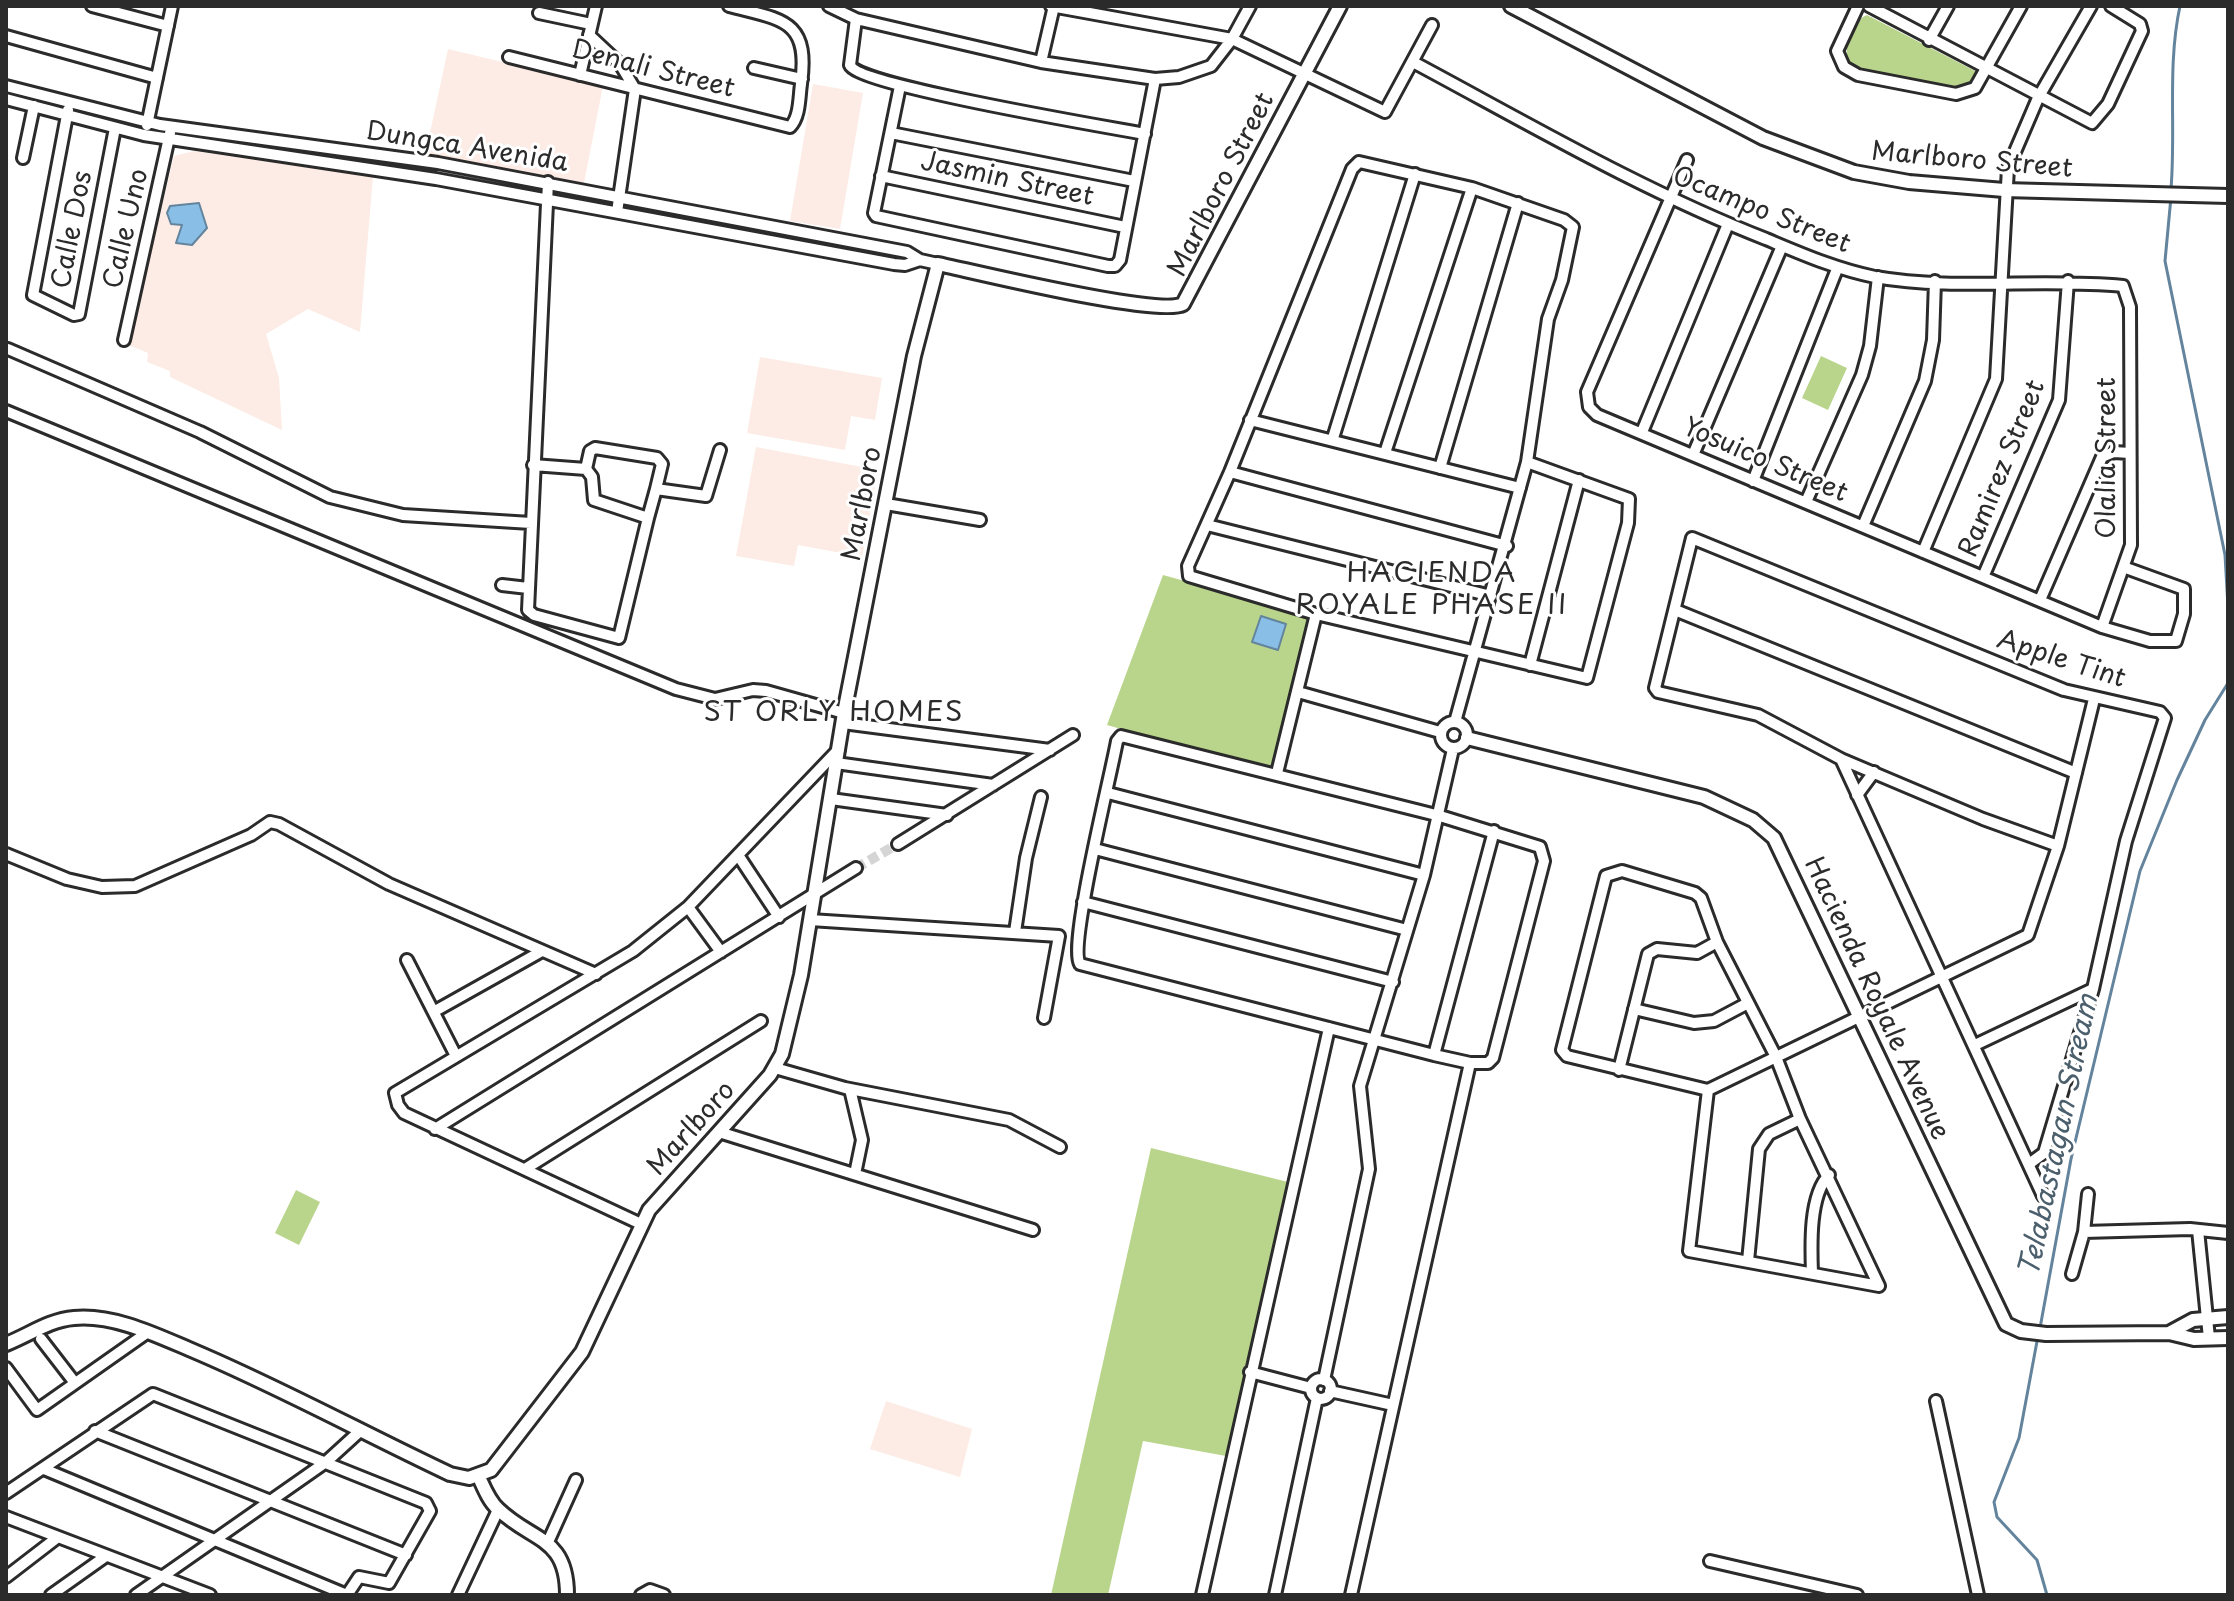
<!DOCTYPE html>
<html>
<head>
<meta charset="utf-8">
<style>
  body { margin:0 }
  #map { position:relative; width:2234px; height:1601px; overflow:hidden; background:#fff; font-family:"Playpen Sans",sans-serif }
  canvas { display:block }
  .frame { position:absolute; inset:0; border:8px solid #2b2b2b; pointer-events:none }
</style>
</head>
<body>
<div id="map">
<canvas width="2234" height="1601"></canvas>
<div class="frame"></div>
</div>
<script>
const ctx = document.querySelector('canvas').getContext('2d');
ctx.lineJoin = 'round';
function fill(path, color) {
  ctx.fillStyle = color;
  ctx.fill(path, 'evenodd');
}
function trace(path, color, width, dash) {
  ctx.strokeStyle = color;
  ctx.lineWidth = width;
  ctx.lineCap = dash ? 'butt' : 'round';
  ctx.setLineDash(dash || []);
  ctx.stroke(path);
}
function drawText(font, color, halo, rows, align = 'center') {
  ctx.font = font + ' "Playpen Sans",sans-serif';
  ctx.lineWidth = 6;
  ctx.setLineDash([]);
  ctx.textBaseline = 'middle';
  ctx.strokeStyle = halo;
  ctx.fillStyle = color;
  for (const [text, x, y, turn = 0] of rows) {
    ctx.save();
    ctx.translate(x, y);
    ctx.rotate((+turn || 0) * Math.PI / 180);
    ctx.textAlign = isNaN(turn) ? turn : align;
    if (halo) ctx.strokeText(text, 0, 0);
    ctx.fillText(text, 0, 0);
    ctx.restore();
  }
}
fill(new Path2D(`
  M448,49L603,86L584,183L425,156Z
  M813,84L863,93L840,229L790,221Z
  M194,151L373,176L360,332L308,309L266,334L279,378L282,430L170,377V371L147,362L148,353L128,345L174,156Z
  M760,357L882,378L875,420L851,416L845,450L747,433Z
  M756,447L878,470L862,557L798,545L794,566L736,556Z
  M886,1401L972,1429L960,1477L870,1449Z`), '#fcece5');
fill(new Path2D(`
  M1867,15L1979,73L1971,86C1935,95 1882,81 1849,66C1843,50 1849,22 1867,15Z
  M1821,356L1847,368L1828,410L1802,398Z
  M1163,575L1318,618L1278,773L1107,725Z
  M1151,1148L1288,1182L1226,1456L1143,1441L1108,1595H1051Z
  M296,1190L320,1202L299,1245L275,1233Z`), '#b9d58c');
const water = new Path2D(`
  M199,203L207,228L192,245L176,243L182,225L171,224L167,213L170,206Z
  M1261,616L1286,624L1278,650L1252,642Z`);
fill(water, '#89bfe7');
trace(water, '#63849c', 2);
trace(new Path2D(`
  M2171,189C2176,128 2167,66 2180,6
  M2171,197L2165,261L2225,555L2228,607
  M2040,1328L2071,1159L2140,871L2177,780L2205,720L2228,683
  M2038,1336L2019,1438L1994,1502L1997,1517L2037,1560L2047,1595`), '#63849c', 3);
trace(new Path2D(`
  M856,868L898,844`), '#d5d5d5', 10, [10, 5]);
const minor = new Path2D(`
  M92,6L168,26
  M829,6L856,19L1041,62L1155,79L1179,77L1211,66L1232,39L1250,6
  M1051,6L1232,39L1385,112L1432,25
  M1858,6L1837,51L1844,67L1858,75L1956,94L1975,88L2021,6
  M1869,6L2092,123L2108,104L2142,31L2140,24L2111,6
  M539,13L591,24
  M856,19L850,65C857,85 1108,127 1145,134
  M589,35L620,64L635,89L617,212
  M6,36L157,78
  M1929,40L1948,6
  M509,57L790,127C800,117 799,98 801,84C810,19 782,20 729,6
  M1041,62L1054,6
  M1413,62C1529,124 1643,191 1766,239C1802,254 1836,269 1875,277C1956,291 2041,278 2123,286L2130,307L2131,545L2102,627
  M754,68L802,79
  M580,75L596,6
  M6,86L160,125L438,163L907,252L920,260L938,264
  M900,86L874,213L876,216L1108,266H1115L1120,260L1155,79
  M6,99L144,135L436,179L894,264L905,265L920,260
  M68,110L33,295L74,315L79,314L115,128
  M147,125L172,6
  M891,133L1134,181
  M23,158L34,106
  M1687,160L1587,392L1589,407L1597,415L2102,627L2150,641H2176L2184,614V589L2126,568
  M1359,162L1472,188L1564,220L1573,227L1562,280L1548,319L1527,462L1629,499L1628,523L1587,678L1316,614L1189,576L1188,566L1230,472L1352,169Z
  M881,176L1125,227
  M548,182L528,610L534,615L619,638L648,518
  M124,340L170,133
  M8,349L200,432L330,497L403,515L531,523
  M6,411L676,689L715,699L753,690L766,691L844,713
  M1250,420L1520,488
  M1642,432L1728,224
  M1333,438L1415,174
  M1385,453L1472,188
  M1693,455L1782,246
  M533,465L586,469L592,477L594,500L648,518L656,489L706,496L720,450
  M1440,468L1518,203
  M586,469L590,451L595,448L657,458L662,464L656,489
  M1230,472L1507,546
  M1753,481L1837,269
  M1806,502L1862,375L1870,346L1878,277
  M886,504L980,520
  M1207,525L1491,596
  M1863,526L1925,381L1933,340L1935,281
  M1923,552L1996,379L2008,168L2038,98L2091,6
  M1983,577L2059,400L2068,281
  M502,585L528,588
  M2040,600L2102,457L2114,452L2130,453
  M1675,610L2076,773
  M1530,665L1579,480
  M1298,692L1440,732
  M1441 735a13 13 0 1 1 26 0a13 13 0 1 1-26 0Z
  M1455,722L1527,462
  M843,723L1050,750
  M1121,736L1440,816L1540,847L1544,861L1493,1058L1488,1063H1470L1434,1055L1080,964C1068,946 1111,775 1117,741Z
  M1841,759L1983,819L2058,846
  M836,763L993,785
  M1277,773L1316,614
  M1108,793L1424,875
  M1857,795L1874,772
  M831,799L947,815
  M898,844L1073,735
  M1095,849L1407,930
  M6,854L67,879L102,887L135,886L251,835L270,822L279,824L389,884L596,974
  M738,855L779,917
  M1083,902L1393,982
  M688,907L721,952
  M810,920L1059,936L1044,1018
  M1015,932L1026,858L1041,797
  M407,960L456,1056
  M1634,1009L1694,1023L1714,1021L1748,1003
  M435,1011L542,951
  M1975,1045L2093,989
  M1434,1055L1494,831
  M775,1068L845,1088L1009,1120L1060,1147
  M1619,1070L1648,954L1657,949L1697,953L1717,942
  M850,1089L862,1140L855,1174
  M1708,1090L1689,1251L1879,1286L1800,1119L1776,1057L1717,942L1701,898L1695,893L1622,871L1606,876L1562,1050L1567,1056L1708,1090L2028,935L2058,846L2094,699
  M435,1129L856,868
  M719,1132L1033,1230
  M2029,1164L2044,1153L2093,989L2126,841L2165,718L2160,712L2064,690L1692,538L1655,688L1658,692L1758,715L1841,759L2043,1196
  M525,1169L761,1021
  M641,1224L404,1113L398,1105L395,1093L633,951L688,907L839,749
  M2198,1230L2209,1338
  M2084,1232L2190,1229L2228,1233
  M1748,1261L1759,1149L1769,1134L1800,1119
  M1812,1273C1811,1246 1809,1195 1829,1175
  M2072,1274L2084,1232L2088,1194
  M41,1339L75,1383
  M6,1368L37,1410L148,1332
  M1250,1372L1311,1388
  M1311 1389a10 10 0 1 1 20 0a10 10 0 1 1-20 0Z
  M1324,1380L1369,1169L1360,1086L1424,875L1453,749
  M1330,1391L1393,1405
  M1936,1401L1978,1595
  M95,1431L406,1555
  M6,1493L153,1394L426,1503L430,1511L389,1583L359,1577L347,1595L44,1469
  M6,1517L210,1595
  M548,1542L576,1480
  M1710,1561L1857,1595
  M6,1577L58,1537
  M51,1595L106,1556
  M136,1595L326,1462L360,1431
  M458,1595L498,1510
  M641,1595L650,1590L664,1595
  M1202,1595L1329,1028
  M1275,1595L1317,1398
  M1351,1595L1470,1063`);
const tertiary = new Path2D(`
  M1511,6L1763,138L1854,172L1909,182L2004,190L2228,196
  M1467,738L1704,797L1753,820L1774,838L2006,1324L2021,1331L2046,1334L2169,1333L2194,1339L2228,1338
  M2169,1333L2193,1320L2228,1317
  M6,1344C29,1335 49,1320 74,1318C115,1314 160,1337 196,1352C283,1389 365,1434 450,1474L469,1478L491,1470L582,1352L649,1210L770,1075L782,1054L801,975L844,713L914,356L938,264C976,272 1159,317 1183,304L1340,6
  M479,1477C484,1488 489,1501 498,1509C532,1542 567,1536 567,1595`);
trace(minor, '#2b2b2b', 16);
trace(tertiary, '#2b2b2b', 18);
trace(minor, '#fff', 10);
trace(tertiary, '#fff', 12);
drawText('26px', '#2b2b2b', '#fff', [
  ["Denali Street",653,70,14],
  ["Dungca Avenida",467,148,9],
  ["Marlboro Street",1972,161,5],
  ["Jasmin Street",1007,180,12],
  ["Marlboro Street",1222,185,-63],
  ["Ocampo Street",1761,211,22],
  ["Calle Uno",127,229,-77],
  ["Calle Dos",73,230,-79],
  ["Olalia Street",2108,458,-90],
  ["Yosuico Street",1765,461,23],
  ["Ramirez Street",2003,469,-68],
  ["Marlboro",863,504,-79],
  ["Apple Tint",2061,660,18],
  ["Hacienda Royale Avenue",1876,999,65],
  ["Marlboro",692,1129,-48]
]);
ctx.letterSpacing = '2px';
drawText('28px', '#2b2b2b', '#fff', [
  ["HACIENDA",1432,574],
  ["ROYALE PHASE II",1432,606],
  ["ST ORLY HOMES",834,713]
]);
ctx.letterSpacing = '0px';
drawText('italic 28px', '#4c5f6d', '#fff', [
  ["Telabastagan Stream",2060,1136,-78]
]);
</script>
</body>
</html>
